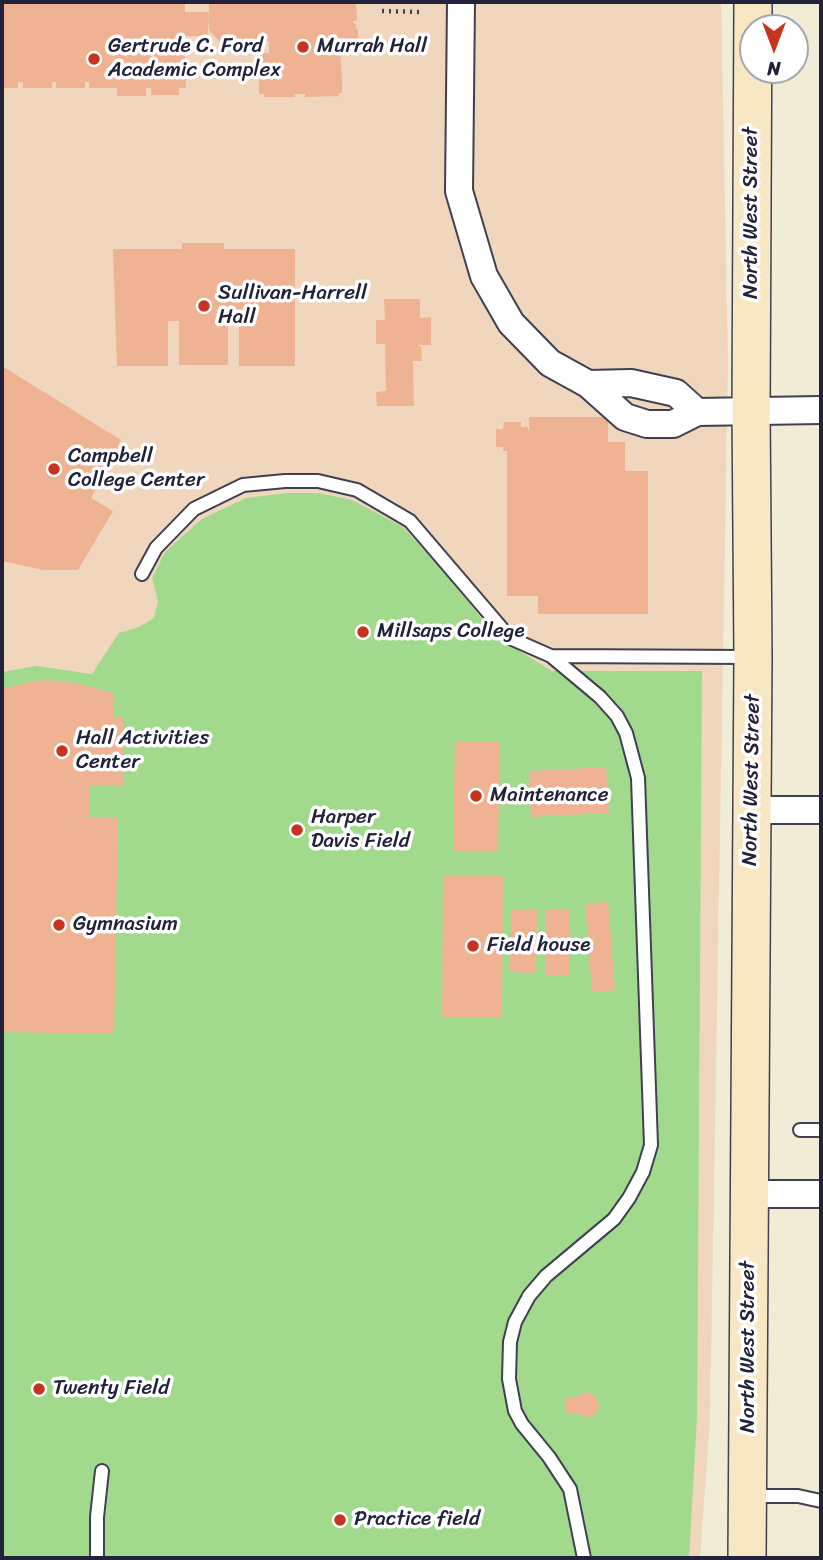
<!DOCTYPE html>
<html>
<head>
<meta charset="utf-8">
<style>
  body { margin:0 }
  #map { position:relative; width:823px; height:1560px; overflow:hidden; background:#f1ecd6; font-family:Sriracha,sans-serif }
  canvas { display:block }
  .frame { position:absolute; inset:0; border:4px solid #22223b; pointer-events:none }
  .north { position:absolute; left:739px; top:14px; width:70px; height:70px; box-sizing:border-box; background:#fff; border:2px solid #a7a7b1; border-radius:50%; rotate:180deg; font-size:19px; font-weight:700; line-height:28px; text-align:center; color:#22223b }
  .north::after { content:''; display:block; margin:auto; width:24px; height:32px; background:#c8321e; clip-path:polygon(50% 0,100% 100%,50% 72%,0 100%) }
</style>
</head>
<body>
<div id="map">
<canvas width="823" height="1560"></canvas>
<div class="frame"></div>
<div class="north">N</div>
</div>
<script>
const ctx = document.querySelector('canvas').getContext('2d');
ctx.lineJoin = 'round';
function fill(path, color) {
  ctx.fillStyle = color;
  ctx.fill(path, 'evenodd');
}
function trace(path, color, width, dash) {
  ctx.strokeStyle = color;
  ctx.lineWidth = width;
  ctx.lineCap = dash ? 'butt' : 'round';
  ctx.setLineDash(dash || []);
  ctx.stroke(path);
}
function drawText(font, color, halo, rows, align = 'center') {
  ctx.font = font + ' Sriracha,sans-serif';
  ctx.lineWidth = 7;
  ctx.setLineDash([]);
  ctx.textBaseline = 'middle';
  ctx.strokeStyle = halo;
  ctx.fillStyle = color;
  for (const [text, x, y, turn = 0] of rows) {
    ctx.save();
    ctx.translate(x, y);
    ctx.rotate((+turn || 0) * Math.PI / 180);
    ctx.textAlign = isNaN(turn) ? turn : align;
    if (halo) ctx.strokeText(text, 0, 0);
    ctx.fillText(text, 0, 0);
    ctx.restore();
  }
}
fill(new Path2D(`
  M2,2H721L728,363L710,1418L700,1558H2Z`), '#efd6bc');
fill(new Path2D(`
  M287,493H318L352,500L403,527L439,567L498,638L552,671H702L697,1417L689,1558H2V672L36,666L92,674L119,633L139,627L154,618L158,602L152,578L165,552L202,519L246,498Z`), '#a1da8c');
fill(new Path2D(`
  M2,2H185V12H209V2H356L357,19L356,21H353V23L356,24V29H358V38L356,39L338,38V52H340L342,78V93H339V96L305,97V94H294L295,97H264V94H259V53H269V41L220,42L209,30L208,15V36H185L186,88H179V95H151V88H146V96H117V88H89V82H85V88H56V82H52V88H23V82H18V88H2Z
  M182,243H224V249H295V366H239V321H228V365H179V321H168V366H117L113,249H182Z
  M384,299H420V318L431,317V345H418L421,347L422,361H413L414,406H377L376,392L386,391L385,344H376V320H385Z
  M2,366L121,440L91,498L113,511L78,570H43L2,561Z
  M529,417H608V442H625V471H648V614H538V596H507V451H503V447H496V429H503L504,422H521V427H528V430H529Z
  M46,680L76,683L113,693V717H123V786H90L89,816H76L118,818L114,1034L2,1032V689L28,682Z
  M455,741H500L498,852H453Z
  M606,767L609,813L531,817L529,771Z
  M443,875H503L502,1018H442Z
  M608,902L615,990L592,992L585,904Z
  M511,909L537,910L536,973L510,972Z
  M545,909L570,910V976H545Z
  M587,1392L597,1398L599,1406L596,1414L593,1416L585,1417L577,1413H565V1398H576L579,1395Z`), '#efb394');
const lane = new Path2D(`
  M142,574L156,548L194,509L243,485L285,481H318L357,490L410,521L510,638L551,656L600,697L617,716L626,733L638,778L651,1145L643,1172L629,1198L614,1219L546,1276L529,1296L515,1322L510,1342L509,1379L515,1411L522,1424L549,1457L570,1489L584,1558
  M551,656L749,657
  M800,1130H821
  M749,1496H798L821,1501
  M97,1558V1517L102,1471`);
const street = new Path2D(`
  M461,2L459,191L484,276L511,323L550,363L588,384L625,417L647,424H673L697,412L821,410
  M588,384L631,383L676,393L697,412
  M752,810H821
  M749,1194H821`);
const secondary = new Path2D(`
  M747,1558L753,657L751,410L753,2`);
trace(lane, '#414052', 16);
trace(street, '#414052', 30);
trace(secondary, '#414052', 40);
trace(new Path2D(`
  M382,11L419,12`), '#414052', 4.5, [2, 5]);
trace(lane, '#fff', 12);
trace(street, '#fff', 26);
trace(secondary, '#f8e7c3', 37);
for (const [x, y, r, color] of [
  [303,47,7,"#c8321e"],
  [94,59,7,"#c8321e"],
  [204,306,7,"#c8321e"],
  [54,469,7,"#c8321e"],
  [363,632,7,"#c8321e"],
  [62,751,7,"#c8321e"],
  [476,796,7,"#c8321e"],
  [297,830,7,"#c8321e"],
  [59,925,7,"#c8321e"],
  [473,946,7,"#c8321e"],
  [39,1389,7,"#c8321e"],
  [340,1520,7,"#c8321e"]
]) {
  const dot = new Path2D();
  dot.arc(x, y, r, 0, 2 * Math.PI);
  ctx.fillStyle = color;
  ctx.fill(dot);
  trace(dot, '#fff', 2.5);
}
drawText('21px', '#22223b', '#fff', [
  ["Gertrude C. Ford",108,47],
  ["Academic Complex",108,71],
  ["Murrah Hall",317,47],
  ["Sullivan-Harrell",218,294],
  ["Hall",218,318],
  ["Campbell",68,457],
  ["College Center",68,481],
  ["Millsaps College",377,632],
  ["Hall Activities",76,739],
  ["Center",76,763],
  ["Maintenance",490,796],
  ["Harper",311,818],
  ["Davis Field",311,842],
  ["Gymnasium",73,925],
  ["Field house",487,946],
  ["Twenty Field",53,1389],
  ["Practice field",354,1520]
], 'left');
drawText('21px', '#22223b', '#fff', [
  ["North West Street",752,213,-90],
  ["North West Street",752,780,-89],
  ["North West Street",749,1347,-90]
]);
</script>
</body>
</html>
